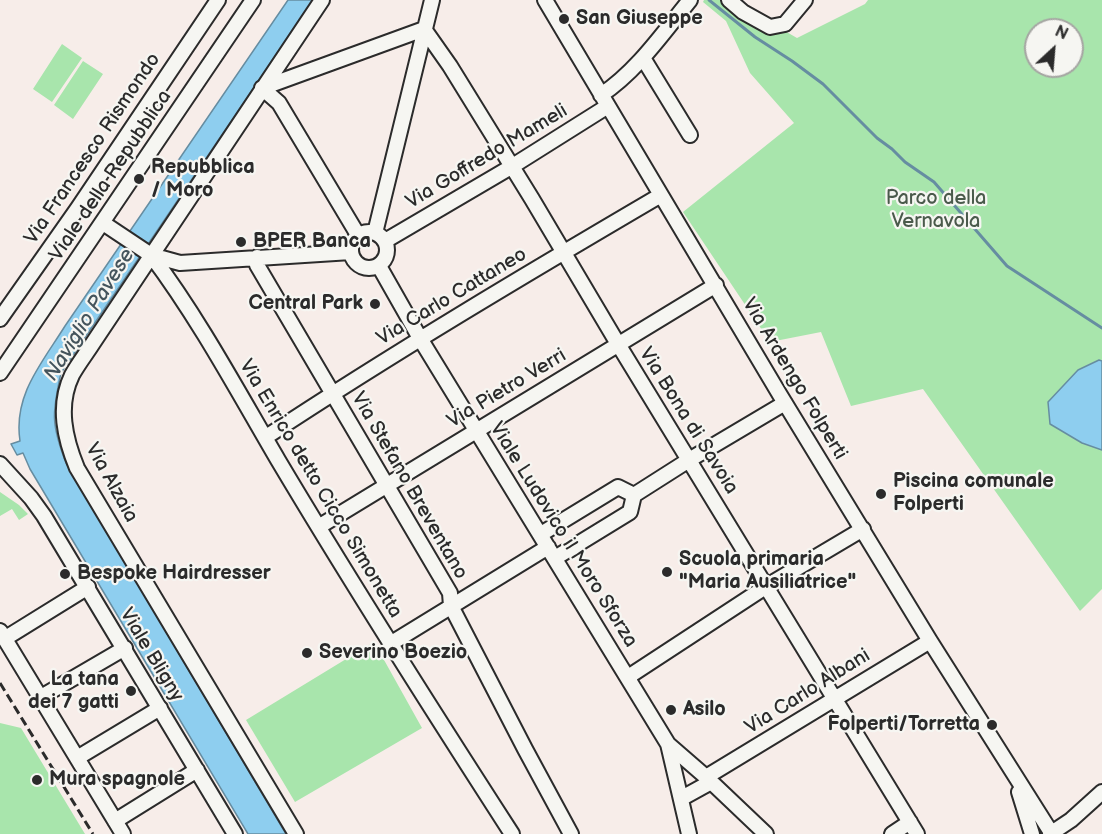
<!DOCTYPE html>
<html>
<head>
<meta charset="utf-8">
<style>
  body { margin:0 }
  #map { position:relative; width:1102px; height:834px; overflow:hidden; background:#f7ede9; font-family:"Balsamiq Sans",sans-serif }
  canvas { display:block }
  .north { position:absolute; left:1024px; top:18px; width:60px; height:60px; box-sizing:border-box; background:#f6f6f2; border:2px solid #a5a5a2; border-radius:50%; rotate:26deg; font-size:16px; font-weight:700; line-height:24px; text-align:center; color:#2b2b2b }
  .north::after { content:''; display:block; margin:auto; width:21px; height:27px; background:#2b2b2b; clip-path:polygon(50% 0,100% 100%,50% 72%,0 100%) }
</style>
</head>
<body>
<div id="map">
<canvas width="1102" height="834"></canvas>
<div class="north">N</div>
</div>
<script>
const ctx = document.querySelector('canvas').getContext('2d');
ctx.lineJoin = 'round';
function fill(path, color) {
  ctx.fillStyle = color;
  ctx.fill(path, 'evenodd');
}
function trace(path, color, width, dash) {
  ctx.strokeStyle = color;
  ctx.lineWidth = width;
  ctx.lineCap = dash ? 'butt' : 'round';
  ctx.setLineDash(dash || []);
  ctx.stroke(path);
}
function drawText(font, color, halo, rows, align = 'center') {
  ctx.font = font + ' "Balsamiq Sans",sans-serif';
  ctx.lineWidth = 4.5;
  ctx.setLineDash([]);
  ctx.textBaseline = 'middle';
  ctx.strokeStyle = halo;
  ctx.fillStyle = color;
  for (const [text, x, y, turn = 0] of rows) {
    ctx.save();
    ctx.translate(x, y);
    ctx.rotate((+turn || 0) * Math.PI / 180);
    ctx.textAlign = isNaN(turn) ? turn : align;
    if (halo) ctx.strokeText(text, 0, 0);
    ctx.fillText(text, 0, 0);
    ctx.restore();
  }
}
fill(new Path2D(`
  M704,0H735L752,12L797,38L865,4L868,0H1102V589L1080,611L923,389L851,406L821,332L770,342L683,212L794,123L750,73L726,21L703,2ZM1036,30H1072V66H1036Z
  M62,44L82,58L52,102L33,89Z
  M83,61L103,74L73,119L54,105Z
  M0,492L19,505L28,514L19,520L12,509L0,516Z
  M374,642L422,728L295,802L246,720Z
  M0,723L21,728L85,834H0Z`), '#a8e5ac');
const water = new Path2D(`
  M288,0H313L61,373C52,413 51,424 66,463L286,834H248L30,469L23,453L17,455L11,444L20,441C13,395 42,363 65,326Z
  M1099,360L1102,361V450L1082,443L1050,424L1048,402L1078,370Z`);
fill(water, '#8eceef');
trace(water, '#668da1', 1.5);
trace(new Path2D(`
  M709,0L755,37L792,61L823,84L877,138L892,149L905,162L934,182L1007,266L1102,328`), '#668da1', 3);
const minor = new Path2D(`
  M545,0L780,395L930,641L1052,834
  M729,0L743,12L770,27L785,24L805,0
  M643,58L690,135
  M262,88L424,29L450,66L532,199L618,344L917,834
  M262,88L279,103L358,235
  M601,95C637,71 663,33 690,0
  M103,223L151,255L180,263L351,252
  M351 250a18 18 0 1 1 36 0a18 18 0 1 1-36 0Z
  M375,233L432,0
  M385,241L511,167L608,106
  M151,255C199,319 237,390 278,460C353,586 432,710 512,834
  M257,257V265L450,593L451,606L525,749L571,834
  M379,266L421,340L668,744L689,834
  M0,319L78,208L218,0
  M0,373L253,0
  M266,437C395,352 528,273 661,195
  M0,464L31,498L44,516L235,834
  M320,526L716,285
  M541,534L618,487L634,495
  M555,558L630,512L634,495L689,460L785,403
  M0,631L123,834
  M4,639L88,587
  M390,644L548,547
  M628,677L767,586L863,529
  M41,697L125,648
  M668,744L706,777L766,834
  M77,758L160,708
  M706,777L930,641
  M1019,792L1032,834
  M682,798L711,782
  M115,821L197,770
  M296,834L77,468C65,439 57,406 72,375C78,364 86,354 93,343L322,0
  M892,834L910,822
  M1050,834L1071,820L1102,792`);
trace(minor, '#2b2b2b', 18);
trace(minor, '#f6f6f2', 14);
trace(new Path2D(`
  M0,683L93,834`), '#2b2b2b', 3, [9, 4.5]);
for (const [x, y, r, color] of [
  [564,19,6,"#2b2b2b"],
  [139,179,6,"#2b2b2b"],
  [241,242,6,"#2b2b2b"],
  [375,304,6,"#2b2b2b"],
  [881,494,6,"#2b2b2b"],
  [667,572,6,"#2b2b2b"],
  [65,574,6,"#2b2b2b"],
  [307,653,6,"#2b2b2b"],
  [131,691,6,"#2b2b2b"],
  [671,710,6,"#2b2b2b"],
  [992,725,6,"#2b2b2b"],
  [37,780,6,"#2b2b2b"]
]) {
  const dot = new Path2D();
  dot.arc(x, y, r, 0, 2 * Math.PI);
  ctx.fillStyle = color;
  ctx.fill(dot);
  trace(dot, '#f6f6f2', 2);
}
drawText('bold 20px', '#2b2b2b', '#f6f6f2', [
  ["San Giuseppe",576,19],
  ["Repubblica",151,168],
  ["/ Moro",151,191],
  ["BPER Banca",253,242],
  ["Central Park",363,304,"right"],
  ["Piscina comunale",893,482],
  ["Folperti",893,505],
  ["Scuola primaria",679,560],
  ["\"Maria Ausiliatrice\"",679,583],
  ["Bespoke Hairdresser",77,574],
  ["Severino Boezio",319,653],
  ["La tana",119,680,"right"],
  ["dei 7 gatti",119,703,"right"],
  ["Asilo",683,710],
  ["Folperti/Torretta",980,725,"right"],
  ["Mura spagnole",49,780]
], 'left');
drawText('20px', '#2b2b2b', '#f6f6f2', [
  ["Via Francesco Rismondo",93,149,-56],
  ["Via Goffredo Mameli",487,157,-31],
  ["Viale della Repubblica",111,176,-56],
  ["Via Carlo Cattaneo",452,297,-31],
  ["Via Ardengo Folperti",794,379,59],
  ["Via Pietro Verri",507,389,-31],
  ["Via Bona di Savoia",688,421,58],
  ["Via Alzaia",111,483,61],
  ["Via Stefano Breventano",409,486,60],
  ["Via Enrico detto Cicco Simonetta",320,489,59],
  ["Viale Ludovico il Moro Sforza",563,535,58],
  ["Viale Bligny",151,655,59],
  ["Via Carlo Albani",808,692,-32]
]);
drawText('20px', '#4a5a4b', '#f6f6f2', [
  ["Parco della",936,199],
  ["Vernavola",936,222]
]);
drawText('italic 21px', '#44545c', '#f6f6f2', [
  ["Naviglio Pavese",90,315,-58]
]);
</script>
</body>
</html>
